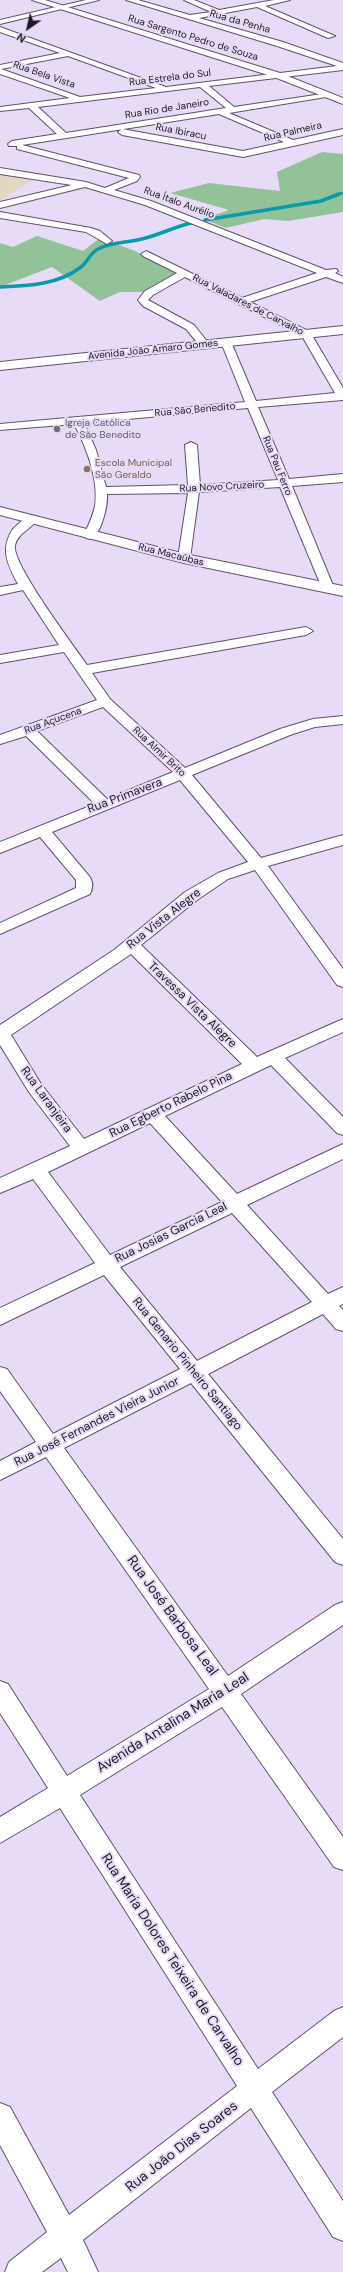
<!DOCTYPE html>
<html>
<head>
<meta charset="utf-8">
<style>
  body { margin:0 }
  #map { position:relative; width:343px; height:2272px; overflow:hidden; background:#e8dbf8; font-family:"DM Sans",sans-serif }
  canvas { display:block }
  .north { position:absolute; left:8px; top:8px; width:40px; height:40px; -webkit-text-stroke:3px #e8dbf8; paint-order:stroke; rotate:214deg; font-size:11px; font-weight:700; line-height:16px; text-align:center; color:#1c1821 }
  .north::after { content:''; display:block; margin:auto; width:14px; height:18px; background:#1c1821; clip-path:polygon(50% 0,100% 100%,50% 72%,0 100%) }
</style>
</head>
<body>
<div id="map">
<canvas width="343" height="2272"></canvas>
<div class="north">N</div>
</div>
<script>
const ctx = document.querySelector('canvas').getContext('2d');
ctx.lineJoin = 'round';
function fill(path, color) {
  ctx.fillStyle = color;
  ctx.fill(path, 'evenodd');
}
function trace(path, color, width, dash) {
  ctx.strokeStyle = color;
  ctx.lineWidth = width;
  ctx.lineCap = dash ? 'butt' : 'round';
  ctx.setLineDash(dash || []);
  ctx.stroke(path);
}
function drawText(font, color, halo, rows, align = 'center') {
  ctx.font = font + ' "DM Sans",sans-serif';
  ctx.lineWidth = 4;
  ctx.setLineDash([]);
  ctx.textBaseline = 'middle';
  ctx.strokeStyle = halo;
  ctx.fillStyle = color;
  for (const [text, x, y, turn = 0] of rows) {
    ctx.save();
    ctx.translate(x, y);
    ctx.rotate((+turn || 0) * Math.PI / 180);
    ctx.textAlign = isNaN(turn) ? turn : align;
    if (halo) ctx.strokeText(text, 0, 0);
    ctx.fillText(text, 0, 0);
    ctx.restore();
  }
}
fill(new Path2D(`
  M0,170L38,176L0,201Z`), '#e2d7c2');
fill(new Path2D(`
  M322,152L343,154V212L288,221L264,219L226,228L203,219L229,210L170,193L209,183L280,191L277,172Z
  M37,236L83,251L100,238L135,251L177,272L146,292H120L100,301L52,267L0,287V243L13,247Z`), '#91c298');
trace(new Path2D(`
  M336,195L343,193`), '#099aaf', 2.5);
trace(new Path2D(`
  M205,220L321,201L339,194
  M0,287C28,286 58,285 81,267C88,262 89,254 98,249C111,242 127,243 142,239C159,235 174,227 191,223`), '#099aaf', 3.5);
const minor = new Path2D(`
  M86,0H99L0,24V20Z
  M126,0H138L190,15L211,12L184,0H194L219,10L274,0H290L265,6L335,36L328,38L257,7L199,18L283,42L343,63V70L209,86L234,107L329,93V97H326L229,113L293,140L343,129V135L243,157L122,135L118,132L122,129L243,151L284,142L219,114L22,145L139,175L140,177L137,181L114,190L151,201L326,270L336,269L338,271L335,273L343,277V283L326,277L250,302L310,332L343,388V400L258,407L289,479L343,474V482L292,486L334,588L333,591H323L322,588L280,487L199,492L190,558L184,562L178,558L188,493L107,494C108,505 101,536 90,539L86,538L84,535C88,526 93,516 95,506C99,480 86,446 74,424L0,430V424L245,402L221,342L226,339L231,342L256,401L335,393L302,336L185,277L153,295L148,300L194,325L210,345L209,347H201L186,329L143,306L138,300L145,291L177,273L143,256L141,254L146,251L242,298L317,273L145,205L85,187L0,208V202L72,185L0,174V168L86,182L105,188L129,178L17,149V146H9L8,144L12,141L57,134L29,108L0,111V107L70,98L0,74V65L60,53L0,32V27L166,87L337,66L277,46ZM68,56L156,88L80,97L1,69ZM200,87L226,108L66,133L38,107ZM248,408L278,480L200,485L197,445L191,442L185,445L188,485L106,487L96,450L84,423Z
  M0,212L91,228L100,231L112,241L107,244L86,232L0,218Z
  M31,516L37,520C31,529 18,533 15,545C11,563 74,646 87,665L306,627L313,631L306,635L92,673L110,699L185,768L280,729L313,719L343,716V724L315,727L290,735L192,775L261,858L343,835V845L268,866L343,969V987L337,985L255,870L228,879L197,900L141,945L257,1057L343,1019V1032L285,1058L343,1117V1135L337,1133L271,1065L165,1116L237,1194L343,1144V1159L247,1205L328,1294L343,1287V1304L339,1306L343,1310V1331L336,1329L323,1314L208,1374L343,1539V1565L335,1562L191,1383L64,1448L228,1676L335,1605L343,1602V1625L241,1694L343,1837V1870L334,1867L222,1707L80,1795L258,2069L334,2011L343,2007V2037L272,2092L343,2201V2241L333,2237L251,2108L83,2240L98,2272H68L61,2258L42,2272H5L9,2262L47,2232L0,2145V2103L10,2107L69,2215L237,2086L60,1808L0,1843V1817L48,1788L0,1713V1681L8,1684L67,1776L209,1689L46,1457L0,1480V1461L36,1442L0,1391V1367L7,1369L53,1434L180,1369L104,1275L0,1325V1308L95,1263L33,1179L0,1193V1178L70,1146L29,1092L0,1045V1025L114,950L185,892L218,873L248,862L180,780L52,832L89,876C93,881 93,888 90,894L0,934V923L76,888V880L40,837L0,853V842L95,804L26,736L0,744V735L97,700L64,652L0,663V655L59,645L23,590L0,595V587L18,584C7,564 0,548 13,529C18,524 24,518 31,516ZM103,707L173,772L107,799L37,731ZM131,954L242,1064L84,1139L41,1084L11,1035ZM150,1123L222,1202L110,1255L48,1172ZM232,1213L312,1302L197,1361L120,1267Z`);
const tertiary = new Path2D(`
  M32,0H45L280,73L343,98V104L274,77Z
  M343,326V334L0,370V362Z
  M0,507L185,554L343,586V596L184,563L0,515Z`);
trace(minor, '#5f536b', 2);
trace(tertiary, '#5f536b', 2);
fill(minor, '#fff');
fill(tertiary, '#fff');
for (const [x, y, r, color] of [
  [57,429,4,"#6b7280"],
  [87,469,4,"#8d6e63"]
]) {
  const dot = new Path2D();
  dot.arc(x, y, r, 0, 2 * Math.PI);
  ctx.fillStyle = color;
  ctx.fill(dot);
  trace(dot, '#e8dbf8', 1.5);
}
drawText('10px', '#1c1821', '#e8dbf8', [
  ["Rua da Penha",240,22,16],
  ["Rua Sargento Pedro de Souza",193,38,17],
  ["Rua Bela Vista",44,75,19],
  ["Rua Estrela do Sul",170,78,-7],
  ["Rua Rio de Janeiro",167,109,-9],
  ["Rua Ibiracu",181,132,11],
  ["Rua Palmeira",293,132,-13],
  ["Rua Ítalo Aurélio",179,203,20],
  ["Rua Valadares de Carvalho",248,305,27],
  ["Avenida João Amaro Gomes",153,350,-6],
  ["Rua São Benedito",195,410,-5],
  ["Rua Pau Ferro",277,466,68],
  ["Rua Novo Cruzeiro",222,487,-3],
  ["Rua Macaúbas",171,555,14],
  ["Rua Açucena",53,721,-20],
  ["Rua Almir Brito",159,752,43]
]);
drawText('10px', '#5b616d', '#e8dbf8', [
  ["Igreja Católica",65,423],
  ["de São Benedito",65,435]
], 'left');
drawText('10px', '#785e54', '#e8dbf8', [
  ["Escola Municipal",95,463],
  ["São Geraldo",95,475]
], 'left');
drawText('12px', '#1c1821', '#e8dbf8', [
  ["Rua Primavera",125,796,-21],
  ["Rua Vista Alegre",164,919,-38],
  ["Travessa Vista Alegre",192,1005,44],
  ["Rua Laranjeira",46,1100,54],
  ["Rua Egberto Rabelo Pina",171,1105,-26],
  ["Rua Josias Garcia Leal",171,1233,-26],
  ["Rua Genario Pinheiro Santiago",187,1364,51],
  ["Rua José Fernandes Vieira Junior",97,1422,-27]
]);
drawText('14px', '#1c1821', '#e8dbf8', [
  ["Rua José Barbosa Leal",172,1616,54],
  ["Avenida Antalina Maria Leal",173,1723,-32],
  ["Rua Maria Dolores Teixeira de Carvalho",172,1960,57],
  ["Rua João Dias Soares",182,2147,-38]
]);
</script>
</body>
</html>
